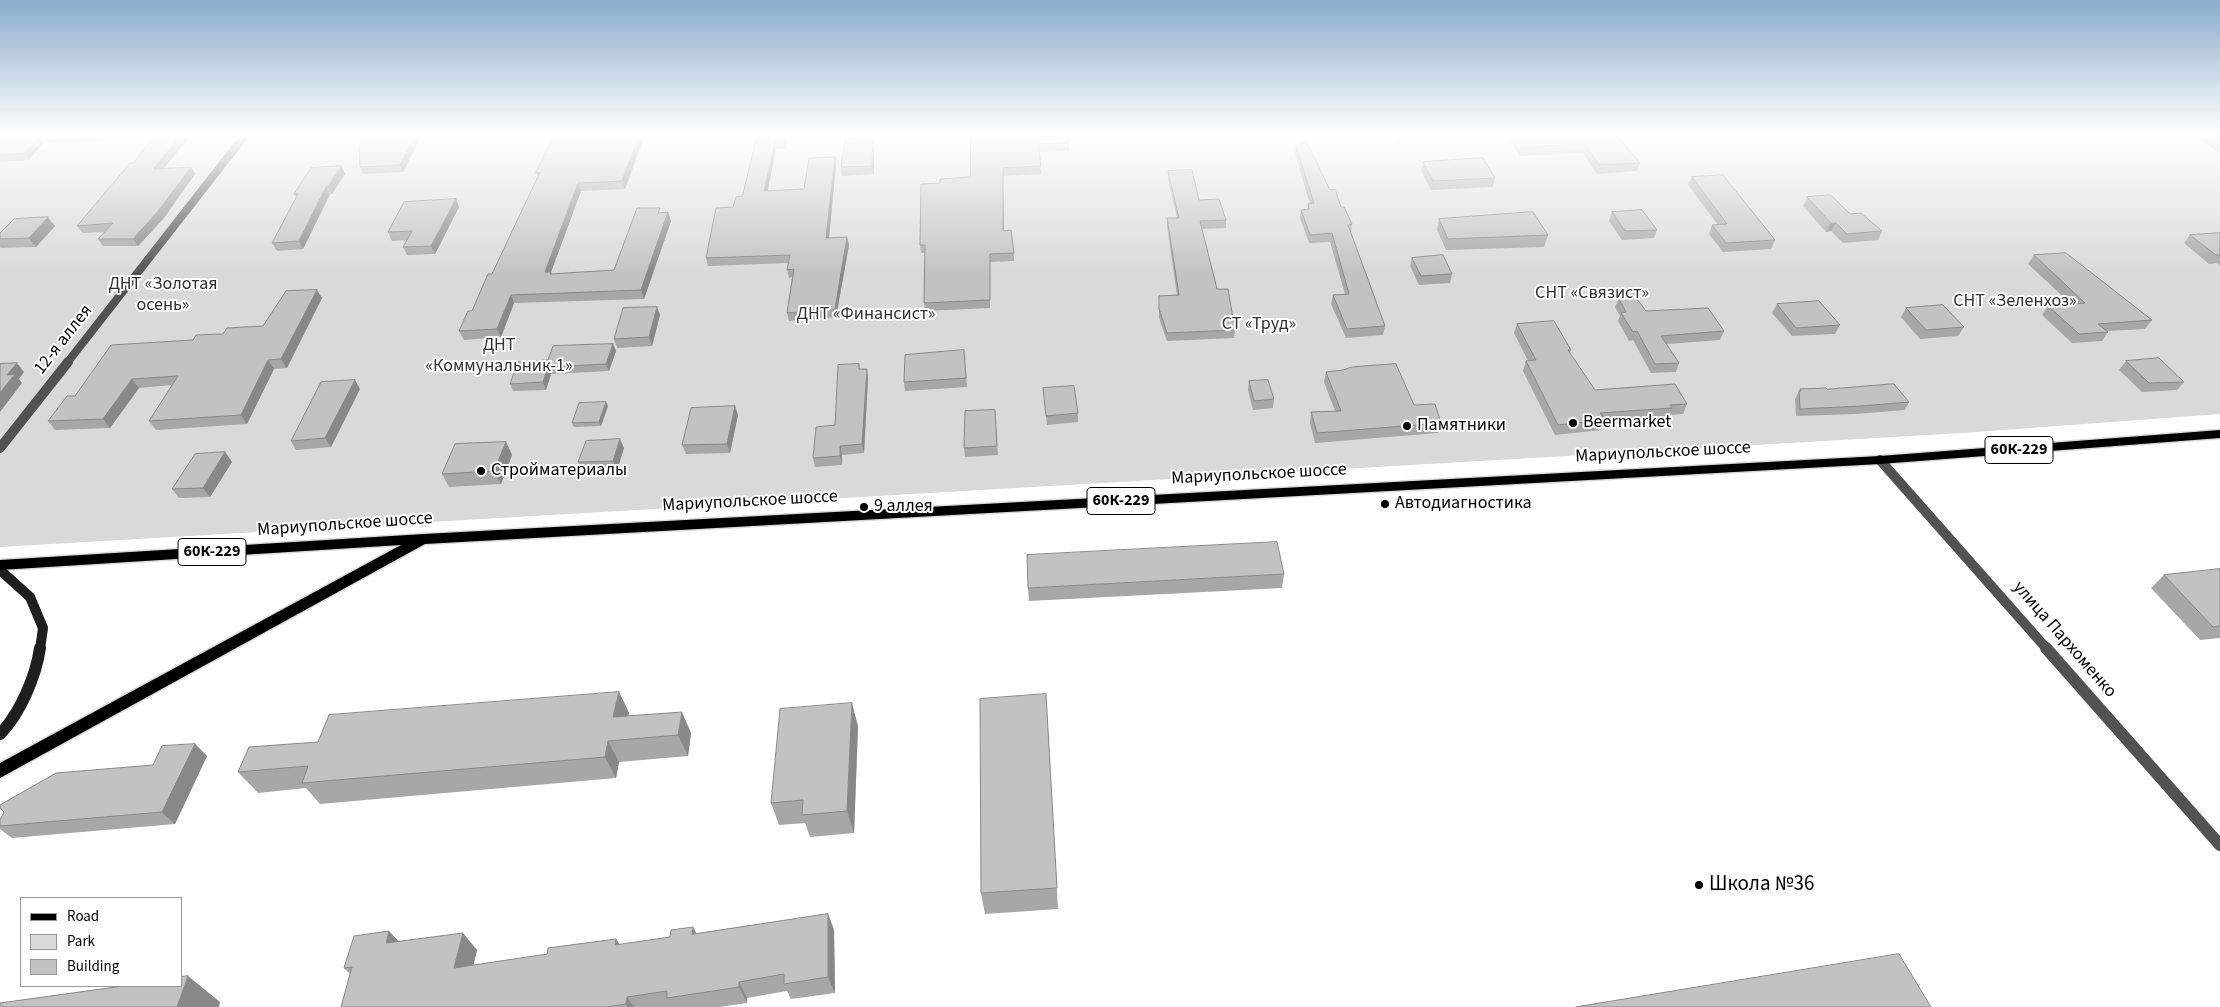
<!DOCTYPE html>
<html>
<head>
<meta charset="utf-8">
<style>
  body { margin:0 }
  #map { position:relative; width:2220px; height:1007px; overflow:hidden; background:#fff; font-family:"Source Sans 3",sans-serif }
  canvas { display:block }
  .legend { position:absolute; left:20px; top:897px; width:162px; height:90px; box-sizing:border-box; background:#fff; border:1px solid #999; margin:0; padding:6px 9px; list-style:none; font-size:15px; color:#000 }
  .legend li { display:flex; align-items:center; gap:10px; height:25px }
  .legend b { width:25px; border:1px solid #999 }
</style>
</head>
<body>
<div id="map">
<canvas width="2220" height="1007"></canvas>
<ul class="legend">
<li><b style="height:6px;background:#000"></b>Road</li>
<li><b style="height:14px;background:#d9d9d9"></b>Park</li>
<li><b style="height:14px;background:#c2c2c2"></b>Building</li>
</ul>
</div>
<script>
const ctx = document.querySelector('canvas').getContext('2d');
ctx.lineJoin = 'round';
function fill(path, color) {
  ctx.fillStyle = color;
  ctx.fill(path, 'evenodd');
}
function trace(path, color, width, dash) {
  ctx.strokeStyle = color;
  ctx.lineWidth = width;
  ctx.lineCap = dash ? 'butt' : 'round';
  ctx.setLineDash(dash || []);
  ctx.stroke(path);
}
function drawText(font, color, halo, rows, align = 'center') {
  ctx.font = font + ' "Source Sans 3",sans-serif';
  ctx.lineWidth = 4;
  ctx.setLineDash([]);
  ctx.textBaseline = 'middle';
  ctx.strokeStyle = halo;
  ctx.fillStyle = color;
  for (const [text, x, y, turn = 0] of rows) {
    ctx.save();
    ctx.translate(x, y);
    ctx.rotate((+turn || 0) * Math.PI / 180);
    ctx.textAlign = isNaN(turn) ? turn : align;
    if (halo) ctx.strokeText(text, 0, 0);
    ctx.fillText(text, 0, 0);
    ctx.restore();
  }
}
fill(new Path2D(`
  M0,134H2220V414L1962,433L0,547Z`), '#d9d9d9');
const primary = new Path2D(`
  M2220,430V438L1880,464L425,544L0,778V763L401,545L0,570V560L424,534L1880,456Z`);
trace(primary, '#dbdbdb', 3);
trace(new Path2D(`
  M67,363L246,134`), '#525252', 8);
trace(new Path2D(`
  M0,448L68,362`), '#525252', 10);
trace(new Path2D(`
  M1880,460L2047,649`), '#525252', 10);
trace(new Path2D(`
  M2046,648L2220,845`), '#525252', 12);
trace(new Path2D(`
  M0,570L30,597L43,628L40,649`), '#1f1f1f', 10);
trace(new Path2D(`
  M0,734C20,714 36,676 40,648`), '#1f1f1f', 12);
fill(primary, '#000');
fill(new Path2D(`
  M0,134H115L109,140L43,143L29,160L0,162Z
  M422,134L403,172L363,174L360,167Z
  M555,134H645L625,189L581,191L551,272L552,274L614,270L662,213L668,212L671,221L644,299L514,303L501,337L464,340L459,331L472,311L492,274L538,176L536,173Z
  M758,134H787L786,149H776L767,191L804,189L835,157L836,165L829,238L847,237L849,245L836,317L789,321L787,313L792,277L789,278L787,270L788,263L708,266L706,258L742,196Z
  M971,134L1069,143V151L1039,152L1041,174L1003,176V231L1014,253V261L990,262V308L925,311L924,303L925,253H921L920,245L940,183L970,177Z
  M1105,134H1149L1148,136L1106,138Z
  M1395,134H1420L1419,139L1398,140Z
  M1506,134H1597L1600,138L1640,163L1637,171L1597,174L1583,153L1520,156Z
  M2193,134H2220V154Z
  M873,138L874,146V174L842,176L841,167Z
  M1296,146L1330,190L1352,224L1351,232L1385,326L1383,335L1346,338L1331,304L1333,295L1345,294L1330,242L1309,243L1300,218L1301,210L1308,209V204H1310L1295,154Z
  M1423,162L1495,178L1493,187L1431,190L1421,171Z
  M341,166L345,174L332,194H330L303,249L277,251L272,243L296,198L294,194Z
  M191,167L195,174L164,218L138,246H103L98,239L105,232L83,233L77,226L164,169Z
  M1168,171L1199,200L1226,220V228L1202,229L1217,289L1235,330L1234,338L1167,341L1159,318V296L1177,295L1167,226V218H1177L1168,179Z
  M1692,177L1775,240L1771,249L1723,252L1709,234L1712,225H1718L1688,185Z
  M1807,197L1882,231L1878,240L1843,243L1831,231L1826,232L1803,206Z
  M456,199L459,207L435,254L407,255L403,247L407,240L392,241L388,232Z
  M1612,212L1657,230L1654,238L1622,240L1609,221Z
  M1439,219L1548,235L1544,247L1446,250L1437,230Z
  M55,226L36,247L1,248L0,247V233Z
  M2220,233V266L2217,263L2209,264L2184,243L2190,235Z
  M2034,255L2152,320L2145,329L2107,331L2108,332L2102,341L2072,343L2042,315L2048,306L2071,304L2028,264Z
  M1412,258L1452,274L1450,283L1419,285L1410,266Z
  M322,298L287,368L274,369L247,424L156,430L149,421L172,385L139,388L110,428L55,430L48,421L75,396L193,340L263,326Z
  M1619,299L1646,311L1724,331L1720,340L1667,344L1679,363L1676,372L1651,373L1633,340L1629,341L1618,321L1620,316L1615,307Z
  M1777,304L1840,325L1835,334L1792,336L1772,313Z
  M1906,308L1964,327L1958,336L1920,339L1901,317Z
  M660,315L652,346L617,348L614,339Z
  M1517,324L1571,350L1570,354L1595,390L1687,404L1683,414L1669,415L1668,418L1605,422L1601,430L1555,435L1523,371L1526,361H1528L1514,333Z
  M613,344L616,351L609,371L551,374L546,390L513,391L510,384L548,360Z
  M964,350L967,387L905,391L904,382Z
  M2126,361L2184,382L2177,390L2142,392L2119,370Z
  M859,364L860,369L868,378L864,453L842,455V465L815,467L813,458L835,425Z
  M1326,372L1414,405L1441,423L1438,433L1315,443L1310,423L1311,412L1335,411L1324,382Z
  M1249,381L1274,399L1273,408L1253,410L1248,390Z
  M1043,388L1078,413V422L1047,425Z
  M360,389L331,447L296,450L291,441Z
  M1800,389H1827L1909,402L1905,410L1856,414L1796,416L1795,399Z
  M608,406L601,426L574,427L572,423Z
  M995,410L998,455L965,457L964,448Z
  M738,415L730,453L686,454L682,445Z
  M506,442L512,455L501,484L449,487L442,474Z
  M624,448L617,470L582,471L578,462Z
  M225,452L232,462L210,497L179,498L172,489Z
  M2220,569V638L2200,640L2151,588L2164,575Z
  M1284,574L1282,588L1029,601L1028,588Z
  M619,692L629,713L628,716L691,733L688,756L619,762L616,778L320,804L306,788L258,793L238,772L318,742Z
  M1046,694L1058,909L985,914L981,893Z
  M858,726L854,833L810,837L805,823L779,825L771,803Z
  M195,744L207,756L175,824L12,838L0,829V820L153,765Z
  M828,914L834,930L835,993L791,999L787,991L747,998V1003L719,1007H341L350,974L344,968L399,941L477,950L473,965L620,945Z`), '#a7a7a7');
fill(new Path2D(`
  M105,134H115L109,140Z
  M182,134H192L157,177L153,169Z
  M416,134H422L403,172L400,165Z
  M639,134H645L625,189L622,181Z
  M785,134H787L786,149L785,141Z
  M39,137L43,143L29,160L24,153Z
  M873,138L874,146V174L872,166Z
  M775,142L776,149L766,199L764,191Z
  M835,157L836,165L828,246L826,238Z
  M341,166L345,174L332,194L328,187Z
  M191,167L195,174L164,218L138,246L133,239Z
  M1003,168V176L1004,238L1003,231Z
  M578,183L581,191L551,272L554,280L545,272Z
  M326,187L330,194L303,249L299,241Z
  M456,199L459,207L435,254L431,246Z
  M668,212L671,221L644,299L641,290Z
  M48,217L55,226L36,247L29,238Z
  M1831,223H1836L1831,231L1826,232Z
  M847,237L849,245L836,317L835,309Z
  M317,290L322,298L287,368L281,359Z
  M511,295L514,303L501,337L497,329Z
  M657,307L660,315L652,346L649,337Z
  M613,344L616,351L609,371L606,364Z
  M268,360L274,369L247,424L241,415Z
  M17,363L24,372L19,379L22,383L0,412V393L7,375Z
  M548,367L551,374L546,390L543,382Z
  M867,369L868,378L864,453L862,444Z
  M132,379L139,388L110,428L103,419Z
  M355,380L360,389L331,447L325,438Z
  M606,402L608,406L601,426L599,422Z
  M735,406L738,415L730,453L727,444Z
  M620,439L624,448L617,470L613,461Z
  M506,442L512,455L501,484L494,471Z
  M840,446L842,455V465L840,456Z
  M225,452L232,462L210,497L203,488Z
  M619,692L629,713L624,738L613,717Z
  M852,703L858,726L854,833L847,811Z
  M682,712L691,733L688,756L678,735Z
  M608,741L619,762L616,778L605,757Z
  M195,744L207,756L175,824L162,812Z
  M828,914L834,930L835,993L828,977Z
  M693,927L702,944L692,934Z
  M389,931L405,948L386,943Z
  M463,933L477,950L469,984L454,968Z
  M616,939L627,955L615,945Z
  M188,976L220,1002L219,1007H177Z
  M739,982L747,998V1003L739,987Z
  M627,997L634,1007H628L626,1004Z`), '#888');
const building = new Path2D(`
  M0,134H92L39,137L24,153L0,155Z
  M156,134H182L153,169L191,167L159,210L133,239H98L113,223L77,226L130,163H133Z
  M366,134H416L400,165L360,167L359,145Z
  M555,134H639L622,181L578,183L545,272H551L550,274L614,270L637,208H660L658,213L668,212L641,290L511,295L497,329L459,331L468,311H472L488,274H492L540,172L536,173Z
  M758,134H785V141L775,142L764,191L804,189L809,158L835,157L826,238L847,237L835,309L787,313L794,269L787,270L790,255L706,258L716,208L733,207L736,197L742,196Z
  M971,134H1067L1069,143L1038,144L1041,166L1003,168V231L1011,230L1014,253L990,254V300L924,303L925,245H920L921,184L940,183V179L970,177Z
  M1514,134H1597L1600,138L1618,137L1640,163L1599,165L1585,144L1522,147Z
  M2210,134H2220V141Z
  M873,138L872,166L841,167L845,139Z
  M1307,142L1330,190L1335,189L1341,207H1344L1352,224L1348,225L1385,326L1347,329L1333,295L1349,294L1332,233L1310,235L1301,210L1309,209L1308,204L1314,203L1296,146Z
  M1483,158L1495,178L1433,181L1423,162Z
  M341,166L328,187H326L299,241L272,243L298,194H294L311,168Z
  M1192,170L1199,200L1219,199L1226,220L1200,221L1217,289H1228L1235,330L1167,333L1159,309V296L1179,295L1167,218H1179L1168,171Z
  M1723,175L1775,240L1726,243L1712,225L1727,224L1692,177Z
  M1831,195L1850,214L1861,213L1882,231L1847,234L1836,223H1831L1807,197Z
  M456,199L431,246L403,247L412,231L388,232L404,202Z
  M1642,210L1657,230L1625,231L1612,212Z
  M1533,212L1548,235L1448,239L1439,219Z
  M48,217L29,238L0,239V233L14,219Z
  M2220,233V255H2216L2190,235Z
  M2066,253L2152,320L2098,324L2108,332L2079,334L2048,306L2085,303L2034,255Z
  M1443,255L1452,274L1421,276L1412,258Z
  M317,290L281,359L268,360L241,415L149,421L178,376L132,379L103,419L48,421L67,396H75L111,345L193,340L196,335L223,334L227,328L263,326L286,291Z
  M1631,291L1646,311L1708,308L1724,331L1661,336L1679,363L1655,364L1637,331L1633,332L1621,313L1626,312L1619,299Z
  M1819,301L1840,325L1796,328L1777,304Z
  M1943,305L1964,327L1926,330L1906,308Z
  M657,307L649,337L614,339L623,308Z
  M1554,321L1571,350H1568L1595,390L1675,384L1687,404L1670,405L1672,408L1600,413L1605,420L1558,425L1526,361L1536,360L1517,324Z
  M613,344L606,364L548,367L543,382L510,384L518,362L548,360L553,346Z
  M964,350L966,378L904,382L905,355Z
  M2159,358L2184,382L2149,383L2126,361Z
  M17,363L7,375L15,374L0,393V364Z
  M859,364V369H867L862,444L840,446V456L813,458L816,427L835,425L838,365Z
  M1396,364L1414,405L1435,404L1441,423L1317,433L1311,412L1341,411L1326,372L1343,370L1352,367Z
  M355,380L325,438L291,441L321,382Z
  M1268,380L1274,399L1254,401L1249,381Z
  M1894,384L1909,402L1861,406L1800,409L1799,391H1801L1800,389L1826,388L1827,389Z
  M1074,386L1078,413L1046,416L1043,388Z
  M606,402L599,422L572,423L579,403Z
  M735,406L727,444L682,445L691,408Z
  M995,410L997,446L964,448L965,411Z
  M620,439L613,461L578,462L586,441Z
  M506,442L494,471L442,474L455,444Z
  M225,452L203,488L172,489L195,454Z
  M1277,542L1284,574L1028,588L1027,555Z
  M2220,569V626L2213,627L2164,575Z
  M619,692L613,717L682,712L678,735L608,741L605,757L302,783L308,766L238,772L249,747L318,742L329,715Z
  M1046,694L1057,888L981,893L980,699Z
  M852,703L847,811L802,815L803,800L771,803L780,709Z
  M195,744L162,812L0,826V820L4,812L0,808V805L56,773L153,765L162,746Z
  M828,914V977L784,984V974L739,982V987L667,998V991L627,997L626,1004L606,1007H341L352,967L344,968L354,936L389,931L386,943L463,933L454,968L547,954L548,948L616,939L615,945L670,937L671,930L693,927L692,934Z
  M1899,954L1931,1007H1576Z
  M188,976L177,1007H0V1003L123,986H181V977Z`);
fill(building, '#c2c2c2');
trace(building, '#888', 1);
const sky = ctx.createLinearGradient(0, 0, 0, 275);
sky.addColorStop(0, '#8baccb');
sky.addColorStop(0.49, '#fff');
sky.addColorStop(1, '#ffffff00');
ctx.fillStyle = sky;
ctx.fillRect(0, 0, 2220, 275);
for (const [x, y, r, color] of [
  [1573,423,5,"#000"],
  [1407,426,5,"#000"],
  [481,471,5,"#000"],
  [1385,504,5,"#000"],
  [864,507,5,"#000"],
  [1699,885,5,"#000"]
]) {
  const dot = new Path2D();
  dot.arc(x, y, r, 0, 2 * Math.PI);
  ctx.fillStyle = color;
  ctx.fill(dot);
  trace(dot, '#fff', 2);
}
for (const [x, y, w] of [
  [2019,450,68],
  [1121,501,68],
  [212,552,68]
]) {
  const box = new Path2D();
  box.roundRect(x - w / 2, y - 13.5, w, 27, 4);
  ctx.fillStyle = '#fff';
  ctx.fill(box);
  trace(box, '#000', 1);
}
drawText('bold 16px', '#000', null, [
  ["60К-229",2019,450],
  ["60К-229",1121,501],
  ["60К-229",212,552]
]);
drawText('18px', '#303030', '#fff', [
  ["ДНТ «Золотая",163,285],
  ["осень»",163,306],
  ["СНТ «Связист»",1592,294],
  ["СНТ «Зеленхоз»",2015,302],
  ["ДНТ «Финансист»",866,315],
  ["СТ «Труд»",1259,325],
  ["ДНТ",499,346],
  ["«Коммунальник-1»",499,367]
]);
drawText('18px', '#000', '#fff', [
  ["12-я аллея",64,340,-52],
  ["Мариупольское шоссе",1663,453,-3],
  ["Мариупольское шоссе",1259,475,-3],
  ["Мариупольское шоссе",750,502,-3],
  ["Мариупольское шоссе",345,525,-4],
  ["улица Пархоменко",2064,640,49]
]);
drawText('18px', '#000', '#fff', [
  ["Beermarket",1583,423],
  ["Памятники",1417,426],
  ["Стройматериалы",491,471],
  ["Автодиагностика",1395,504],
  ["9 аллея",874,507]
], 'left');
drawText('21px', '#000', '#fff', [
  ["Школа №36",1709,885]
], 'left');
</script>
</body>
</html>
